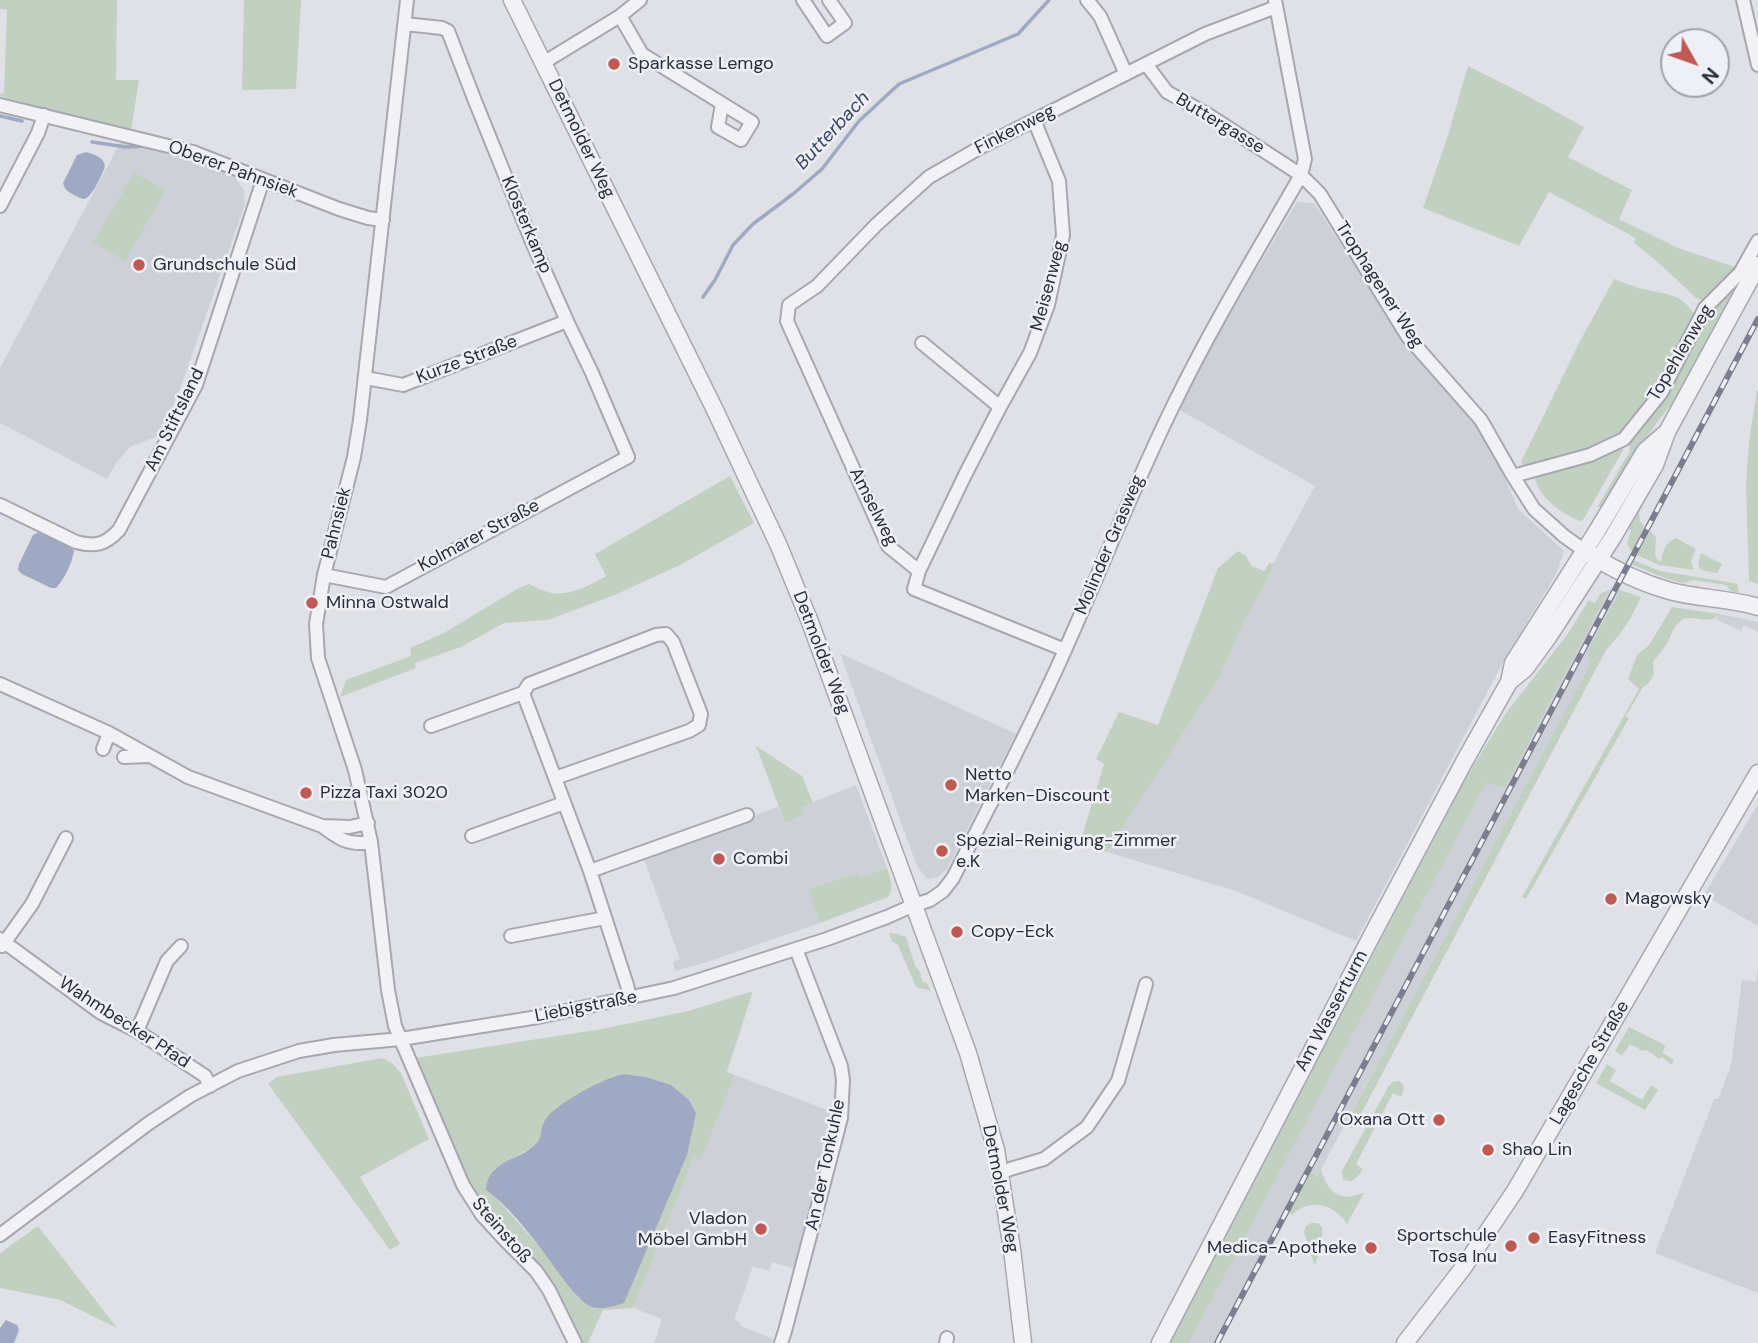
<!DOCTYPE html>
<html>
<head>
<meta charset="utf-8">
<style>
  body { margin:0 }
  #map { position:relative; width:1758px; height:1343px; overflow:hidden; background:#e0e1e7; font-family:"DM Sans",sans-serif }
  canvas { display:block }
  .north { position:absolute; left:1660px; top:28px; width:70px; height:70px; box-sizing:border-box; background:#eff0f5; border:2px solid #a0a2ab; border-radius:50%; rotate:130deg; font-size:19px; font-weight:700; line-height:28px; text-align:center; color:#2a2d3c }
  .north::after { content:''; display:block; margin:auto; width:24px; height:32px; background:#be5a53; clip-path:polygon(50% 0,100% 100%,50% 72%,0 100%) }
</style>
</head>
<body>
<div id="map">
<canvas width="1758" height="1343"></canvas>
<div class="north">N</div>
</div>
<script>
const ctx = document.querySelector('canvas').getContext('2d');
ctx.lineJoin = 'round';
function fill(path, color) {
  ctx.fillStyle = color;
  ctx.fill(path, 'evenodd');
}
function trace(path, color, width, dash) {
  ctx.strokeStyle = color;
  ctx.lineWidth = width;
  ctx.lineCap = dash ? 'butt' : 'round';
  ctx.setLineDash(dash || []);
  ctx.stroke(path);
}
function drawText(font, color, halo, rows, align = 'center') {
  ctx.font = font + ' "DM Sans",sans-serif';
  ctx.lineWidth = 5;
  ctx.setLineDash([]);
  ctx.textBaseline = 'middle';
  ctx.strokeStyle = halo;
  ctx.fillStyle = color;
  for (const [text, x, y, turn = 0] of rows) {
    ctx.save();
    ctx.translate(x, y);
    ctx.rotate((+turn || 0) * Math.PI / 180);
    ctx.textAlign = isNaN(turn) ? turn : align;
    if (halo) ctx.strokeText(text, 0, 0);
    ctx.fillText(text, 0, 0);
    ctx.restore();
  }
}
fill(new Path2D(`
  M121,141L206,165L234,176L244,190L245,204L184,378L163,431L155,437L130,447L117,462L107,479L0,423V368Z
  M1297,202L1314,203L1405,342L1477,424L1493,452L1519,510L1564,551L1556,574L1500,668L1356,941L1236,891L1107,852L1221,675L1240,630L1268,578L1278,554L1315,486L1178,409L1232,310Z
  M1609,590H1620L1587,652L1590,664L1317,1177L1310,1174L1220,1343H1189L1486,782L1505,788Z
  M1720,614L1758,622V632L1744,625L1741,631L1716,619Z
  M840,653L1016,734L947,869L938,877L929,879L925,877L916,864Z
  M856,785L887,868L859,878L857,873L808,889L820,923L707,962L675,971L673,962L680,959L643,857L778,807L785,823L801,807Z
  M1758,804V926L1704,895Z
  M1758,966V1293L1655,1253L1714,1099H1718L1731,1065L1742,980L1756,981Z
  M735,1075L843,1116L805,1272L772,1262L769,1271L753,1266L734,1320L740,1322L739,1325L773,1339L771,1343H654L662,1319L633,1308L694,1158L701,1159Z`), '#ced0d8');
fill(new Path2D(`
  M0,0H117L116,80H139L131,131L68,116L0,96V94L4,93L7,10L0,9Z
  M244,0H301L296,89L242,90Z
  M1468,66L1522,93L1584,127L1568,157L1632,190L1619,219L1678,248L1738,268L1721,281L1706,298L1701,300L1696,298L1659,263L1634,243L1636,238L1549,192L1519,246L1423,208L1448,135Z
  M134,173L166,190L125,261L93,242Z
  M1744,274L1681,391L1653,428L1604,510L1598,506L1630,451L1629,441L1672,384L1710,314L1723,295Z
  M1614,279C1625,283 1636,288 1647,290C1671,295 1682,294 1696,317C1675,356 1649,413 1612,438C1588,454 1557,458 1529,465L1522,464L1521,462L1579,343Z
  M1757,390L1758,391V584L1749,581L1746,486L1749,442Z
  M1622,445L1623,450L1583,520L1581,521C1564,516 1539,497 1535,479L1538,475L1599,458Z
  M1662,467L1639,513L1640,521L1644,526L1632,552L1627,544L1631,530L1625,526Z
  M730,476L754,523L682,564L617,594L548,620L504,623L461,647L415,663L416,668L340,697L346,680L411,656L410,648L444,633L517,589L529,584C536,587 543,591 551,593C569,596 592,585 606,576L595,554Z
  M1650,531L1656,537L1655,554L1657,560L1661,561C1663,550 1665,543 1676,538L1696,549L1691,561L1694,570L1659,565L1637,555Z
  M1238,551L1246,556L1252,566L1264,571L1269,563L1274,564L1268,578L1240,630L1221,675L1107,852L1080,843L1104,764L1096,759L1119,712L1158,725L1218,568Z
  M1701,553L1722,564L1717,573L1705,571L1700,569L1698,563Z
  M1633,560L1660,571L1728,582L1737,584L1739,591L1737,593L1731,591L1726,585L1693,580L1685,583L1678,582L1659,576L1631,564Z
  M1609,590L1505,788L1486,783L1189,1343H1169L1465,779L1506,713L1567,635L1589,600L1595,603L1601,593Z
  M1620,590L1641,597C1631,619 1623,632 1606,650L1353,1129L1345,1125L1590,664L1587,652Z
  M1672,607L1720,614C1707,627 1694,613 1682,620C1674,625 1671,636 1667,644C1663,650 1657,656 1653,662L1654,674L1648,684L1643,687L1626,716L1629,718L1526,899L1522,897L1639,689L1628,679L1637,655L1649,645Z
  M756,746L802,776L813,803L801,807L803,815L785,823Z
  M887,868C890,878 895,888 888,897L820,923L808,889L857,873L859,878Z
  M889,933L898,934L906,937L915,965L921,974L920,976L924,983L926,982L931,991L916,987L898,945L892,941Z
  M753,991L727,1072L735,1075L701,1160L694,1158L633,1308L603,1310L588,1343H582L553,1289L536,1261L502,1229L469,1185L415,1058L602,1029L688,1011ZM623,1074L646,1077L671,1085L610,1307H592L578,1297L539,1246L496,1198L486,1190L494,1169L531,1148L541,1138L543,1122L554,1111L612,1077Z
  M1629,1027L1665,1045L1663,1053L1674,1060L1672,1065L1662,1057L1660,1059L1646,1050L1643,1051L1630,1044L1622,1056L1615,1051Z
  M382,1058L392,1063L401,1073L429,1139L360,1177L400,1244L390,1250L268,1084L277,1077Z
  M1607,1064L1616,1070L1610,1081L1642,1100L1651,1085L1658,1090L1645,1110L1596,1083Z
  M1399,1081L1403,1084L1404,1089L1401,1097L1393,1093L1356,1164L1363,1169L1357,1177L1352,1181L1343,1180L1342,1171L1388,1087L1393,1082Z
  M1321,1169C1327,1191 1339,1203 1362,1193H1364L1347,1224C1335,1204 1309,1197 1292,1215L1289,1213L1310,1173L1317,1177Z
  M1311,1223C1315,1223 1319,1222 1321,1226C1326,1232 1317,1258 1315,1266L1304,1232L1306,1226Z
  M38,1226L117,1328L60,1300L0,1288V1253Z`), '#c2d0c2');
fill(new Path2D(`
  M86,152C94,155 103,156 105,166C103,173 92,198 84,199C81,199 77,196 74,195C67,191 65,190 63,183L77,155Z
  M41,532L71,547L74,551C72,563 64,580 56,588H51L22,574L18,570L19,564L33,535L37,533Z
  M623,1074L646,1077L671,1085L689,1100L696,1113L687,1155L624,1303C615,1306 602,1310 592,1307C577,1302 552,1263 542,1250C526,1229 507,1205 486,1190C488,1162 513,1162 531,1148C546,1137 538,1131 545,1120C555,1104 604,1078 623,1074Z
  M6,1320L17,1325L19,1330L14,1343H0V1328Z`), '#9fa9c3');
trace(new Path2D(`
  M0,116L22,121
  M92,142L126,147L149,146
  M703,297L715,280L733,245L753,224L793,194L822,169L859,121L899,84L1018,34L1049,0`), '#9fa9c3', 3.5);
const minor = new Path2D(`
  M407,0L360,420L354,457L324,575L316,624L318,658L355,770L371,842L388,990L395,1026L463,1185L482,1215L506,1241L536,1271L549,1290L575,1343
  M803,0L827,36L845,23L829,0
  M1087,0L1100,16L1126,74
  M1743,0L1758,65
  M620,16L642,54L752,122L741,140L718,127L722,104
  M543,63L620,16L640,0
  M1146,64L1167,92L1207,114L1301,175L1320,194L1408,337L1481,420L1513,476L1534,509L1564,536L1585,551
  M0,105L193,152L339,209L368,218L383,220
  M1034,120L1059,181L1063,235L1048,305L1030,353L1000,407L965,475L919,571L914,589L1065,650
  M0,206L38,133L44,115
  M922,343L1000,407
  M366,378L403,385L567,321
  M1513,476L1590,455L1624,439L1661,393L1705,308L1740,273L1758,241
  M0,505L76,542C95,547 105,545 119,530L196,385L263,180
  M919,571L888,546L787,321L789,305L817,286L876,225L929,177L981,147L1205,34L1276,7
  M324,575L386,587L628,457L592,373L567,321L532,242L475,101L448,31L442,28L405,24
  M0,684L109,733L188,777L322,826C339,839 349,846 371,842
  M431,726L523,693
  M103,749L109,733
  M124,757L148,756
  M555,778L523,693L529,684L656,635L666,634L673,642L701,714L699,725L689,731L555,778L590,871L627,985L630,998
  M323,826L350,827L368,823
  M472,836L564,803
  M590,871L747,815
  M511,936L605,918
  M0,939L101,1013L137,1031L205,1076L210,1086
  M2,946L32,904L66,838
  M137,1031L167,961L181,946
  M1000,1174L1010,1169L1044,1159L1087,1127L1118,1081L1146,984
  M0,1235L149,1123L190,1096L238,1071L299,1051L334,1045L401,1039L538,1017L674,988L827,939L887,917L914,905L930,900L943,891L953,878C991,802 1031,727 1065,650C1102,567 1135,483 1175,402C1213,324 1258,250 1301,175L1305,159L1275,0
  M781,1343L785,1331L841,1118L843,1080L841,1066L796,949
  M946,1343L947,1338`);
const tertiary = new Path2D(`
  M512,0L714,408L779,546L810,622L968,1053L996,1150L1012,1249L1023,1343
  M1590,554C1614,570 1642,583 1670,591C1699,599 1730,598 1758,607
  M1509,682L1525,669L1549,636L1613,537L1655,465L1667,432L1758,265
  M1160,1343L1370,939L1464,762L1509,682L1513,663L1597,531L1645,451L1667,432
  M1405,1343L1463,1268L1515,1191L1758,773`);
trace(minor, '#a6a7b0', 16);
trace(tertiary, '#a6a7b0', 19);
trace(minor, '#f2f2f6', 12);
trace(tertiary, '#f2f2f6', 16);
const rail = new Path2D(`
  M1217,1343L1758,319`);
trace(rail, '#7b7e8f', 6);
trace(rail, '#eff0f5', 3.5, [10]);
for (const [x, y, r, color] of [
  [614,64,7,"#be5a53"],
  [139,265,7,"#be5a53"],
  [312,603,7,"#be5a53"],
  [951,785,7,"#be5a53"],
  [306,793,7,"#be5a53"],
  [942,851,7,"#be5a53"],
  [719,859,7,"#be5a53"],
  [1611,899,7,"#be5a53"],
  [957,932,7,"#be5a53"],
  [1439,1120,7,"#be5a53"],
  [1488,1150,7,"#be5a53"],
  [761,1229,7,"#be5a53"],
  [1534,1238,7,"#be5a53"],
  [1511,1246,7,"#be5a53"],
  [1371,1248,7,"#be5a53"]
]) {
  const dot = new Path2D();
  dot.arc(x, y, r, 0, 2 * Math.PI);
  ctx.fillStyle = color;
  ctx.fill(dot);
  trace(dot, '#eff0f5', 2.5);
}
drawText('18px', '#2a2d3c', '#eff0f5', [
  ["Sparkasse Lemgo",628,64],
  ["Grundschule Süd",153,265],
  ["Minna Ostwald",326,603],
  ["Netto",965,775],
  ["Marken-Discount",965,796],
  ["Pizza Taxi 3020",320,793],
  ["Spezial-Reinigung-Zimmer",956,841],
  ["e.K",956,862],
  ["Combi",733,859],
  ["Magowsky",1625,899],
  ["Copy-Eck",971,932],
  ["Oxana Ott",1425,1120,"right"],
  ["Shao Lin",1502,1150],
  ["Vladon",747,1219,"right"],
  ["Möbel GmbH",747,1240,"right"],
  ["Sportschule",1497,1236,"right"],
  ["Tosa Inu",1497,1257,"right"],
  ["EasyFitness",1548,1238],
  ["Medica-Apotheke",1357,1248,"right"]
], 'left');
drawText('18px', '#2a2d3c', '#eff0f5', [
  ["Buttergasse",1220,124,31],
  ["Finkenweg",1015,130,-27],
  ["Detmolder Weg",581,139,64],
  ["Oberer Pahnsiek",233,170,20],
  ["Klosterkamp",526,225,67],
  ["Trophagener Weg",1379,285,57],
  ["Meisenweg",1049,286,-75],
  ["Topehlenweg",1681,353,-59],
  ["Kurze Straße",467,360,-21],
  ["Am Stiftsland",175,420,-64],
  ["Amselweg",873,507,63],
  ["Pahnsiek",337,523,-76],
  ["Kolmarer Straße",479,536,-28],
  ["Molinder Grasweg",1110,545,-67],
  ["Detmolder Weg",821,653,69],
  ["Liebigstraße",586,1007,-11],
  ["Am Wasserturm",1332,1011,-62],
  ["Wahmbecker Pfad",124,1023,33],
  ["Lagesche Straße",1590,1063,-60],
  ["An der Tonkuhle",826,1165,-78],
  ["Detmolder Weg",1000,1189,79],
  ["Steinstoß",501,1231,49]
]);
drawText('italic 19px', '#39456b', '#eff0f5', [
  ["Butterbach",833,131,-47]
]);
</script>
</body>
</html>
